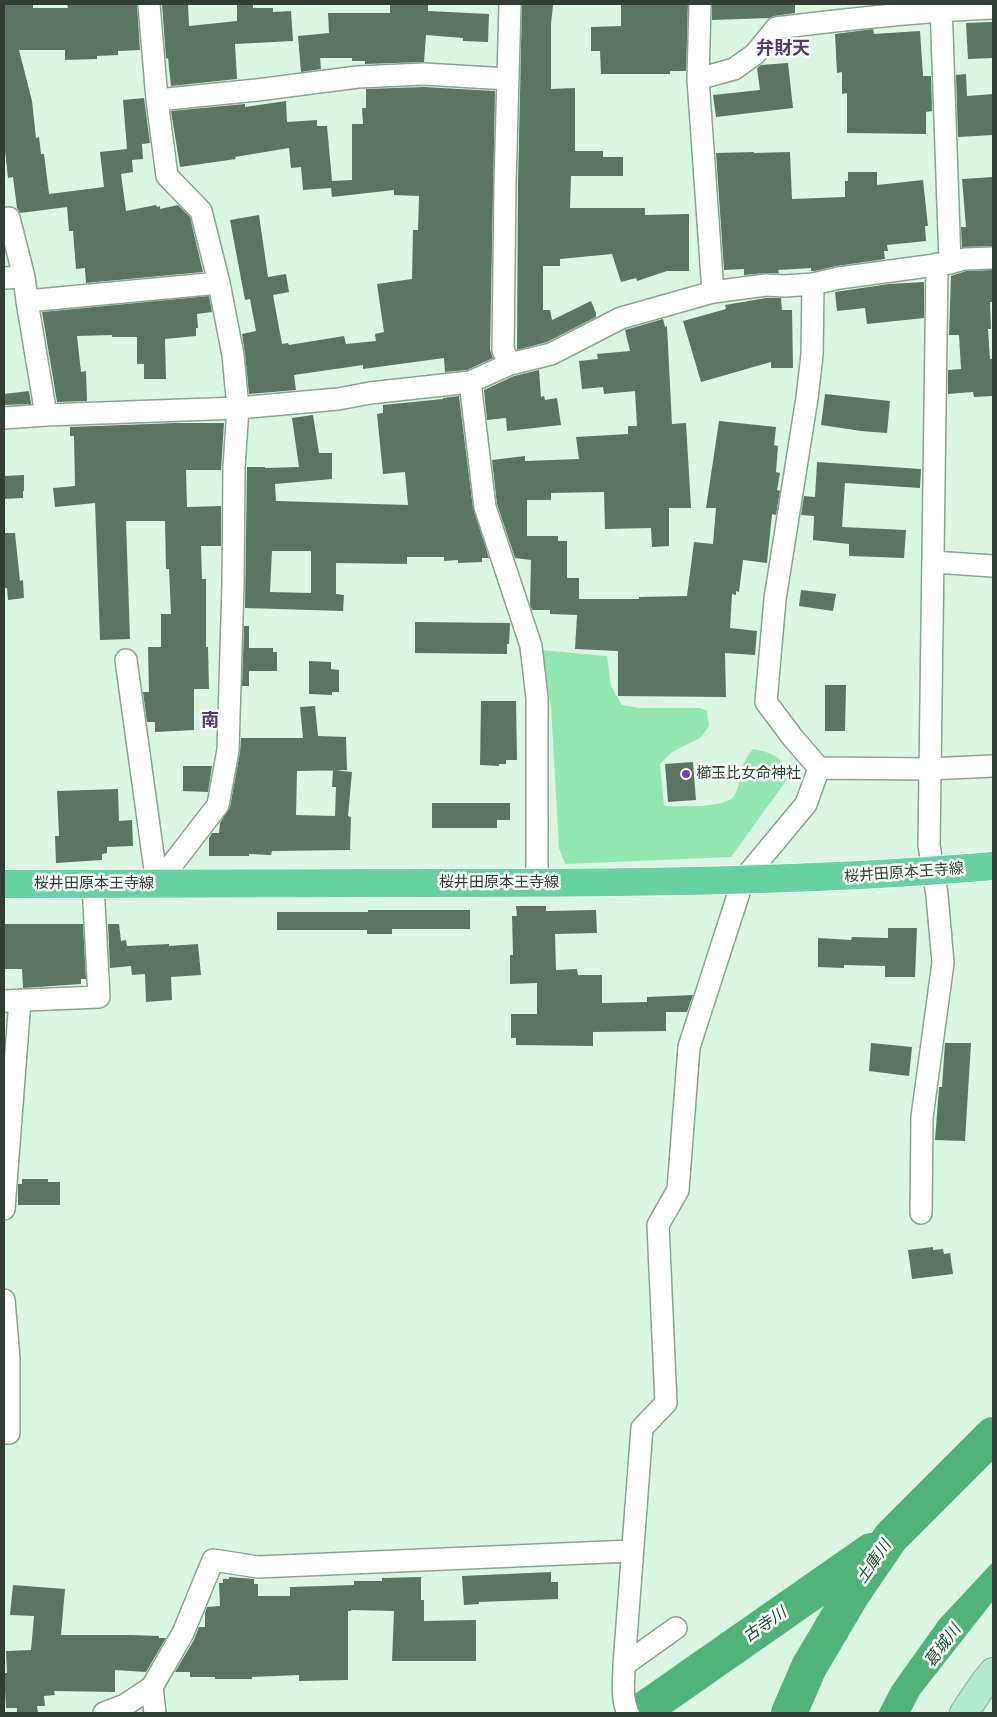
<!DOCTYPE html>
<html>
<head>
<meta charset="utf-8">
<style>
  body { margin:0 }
  #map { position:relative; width:997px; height:1717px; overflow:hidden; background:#dbf7e3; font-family:"Libre Baskerville",serif }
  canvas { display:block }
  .frame { position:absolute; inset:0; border:5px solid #323d35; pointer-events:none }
</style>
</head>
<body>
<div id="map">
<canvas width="997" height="1717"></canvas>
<div class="frame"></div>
</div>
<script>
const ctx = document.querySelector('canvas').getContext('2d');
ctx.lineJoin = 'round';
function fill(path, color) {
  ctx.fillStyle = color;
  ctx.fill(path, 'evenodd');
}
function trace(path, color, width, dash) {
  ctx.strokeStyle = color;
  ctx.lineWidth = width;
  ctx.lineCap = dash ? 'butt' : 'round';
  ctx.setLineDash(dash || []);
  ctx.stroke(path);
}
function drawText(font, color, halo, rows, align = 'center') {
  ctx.font = font + ' "Libre Baskerville","Noto Sans JP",serif';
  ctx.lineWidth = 5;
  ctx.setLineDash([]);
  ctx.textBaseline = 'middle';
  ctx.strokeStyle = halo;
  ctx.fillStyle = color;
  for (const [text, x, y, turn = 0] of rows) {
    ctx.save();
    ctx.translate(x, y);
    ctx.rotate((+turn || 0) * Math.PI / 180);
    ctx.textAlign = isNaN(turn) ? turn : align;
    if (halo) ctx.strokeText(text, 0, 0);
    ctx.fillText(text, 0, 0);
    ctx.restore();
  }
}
fill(new Path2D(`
  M541,650L607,656L611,686L622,705L640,708H700L707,711L709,726L700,738L672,752L660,764L664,806C679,806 727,809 735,795C743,778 738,766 753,749C773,753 780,756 791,774L731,857L565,864L559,848L551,706Z`), '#94e6b0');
fill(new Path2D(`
  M993,1562V1601L920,1694L910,1713H878L892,1686L939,1620Z`), '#50b377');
trace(new Path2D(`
  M639,1713L871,1551
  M789,1713L809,1667L852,1594L891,1537L993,1435`), '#50b377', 36);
fill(new Path2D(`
  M4,4H33V8H68L67,4H137L140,50L118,51V55L97,56V59L65,60V50H19L32,101L36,138L39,137L41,154H44L49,194L104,187L100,152L127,149L123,100L144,98L150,143L142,144L143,159L132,160L133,172L121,174L126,211L156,205L157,207L160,206V209L178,205L190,217L203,272L86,283L85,268L76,269L73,231H69L67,207L20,213L17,208L13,177L8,178L4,142Z
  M162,4H188L189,26L237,21V4H253V8H273V12L291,11L293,41L235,44L237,79L171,86L168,58L166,59Z
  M390,4H428V11L489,14L488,42L463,41V38L426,35L424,62L365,64V61H352V58H320L321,69L301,72L298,36L329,33L328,13H390Z
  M522,4L553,5L551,24V89L575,88V151H603V157H623V176H571L570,208H645V215L689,214V271H667L637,281L636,278L621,282L612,254L560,259V266H543V310H550L552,320L591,301L596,313V317L547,342L517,350L518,184Z
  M621,4H688L686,71H670V74H601L600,51H591V27L621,26Z
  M712,4H795V13L774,16L769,18L712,20Z
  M993,22V58L968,59L966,23Z
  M873,29L874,34L920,31L923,76H931L932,111L926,112V134L847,133V93L842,94V72L837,73L835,34Z
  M788,63L793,108L716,117L713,95L760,90L757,68L761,65Z
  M966,74L967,96L993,94V135L958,137L956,75Z
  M424,87L495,91L490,350L493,358L467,370L445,372L444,358L363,369V365L294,375L296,390L249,394L245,354L242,334L256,331L250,299L245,300L230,220L259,215L268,277L286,274L289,292L273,295L282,344L288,343L289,345L344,336L346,344L376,341L375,334L384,332L377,284L412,279L413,230H418L419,196L394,195V190L332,197L331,188L303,190L301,167L291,168L289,148L235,157L236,159L180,167L171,111L245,104V107L286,101L287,122L317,120V126H327L332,181L352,180V124H363L362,108H366V89Z
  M754,152V153L790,152L792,199L845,197V181H848V172H877V185L923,180L928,226H925L926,241L887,245L888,251H884L885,259L837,266L815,271H811V268L778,270L779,273H765L744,275V269L724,270L716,153Z
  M993,177V246L962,247L961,227H966L962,179Z
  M993,270V302H990L991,329H988L990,359H993V396L974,397L973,392L948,394V370L961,369L959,335H949L951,276L966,271Z
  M924,282V318L867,324L865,308L837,311L835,292L889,284Z
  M209,296L212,312L197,314L198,328H196V336L165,339L166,379H144V364H137V337H112V335L77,336L81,372L86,371L87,401L57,402L42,312Z
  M766,298H781L782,310H792L793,368H771V362L701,382L683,321L726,309L725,305Z
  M663,319L665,327L667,326L672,424L686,423L691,508H669V546L652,547L651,528L605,529L604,492L551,493V500H527V536H558V541H567V578H579V599H639V597L687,596L694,542L713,544L716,508H706L719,421L776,427L774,445L778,446L776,472L780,473L777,490L780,491L776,515L772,514L767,563L743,560L739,592L736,591V595L732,594L730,628L757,631L755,655L725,653L726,697L618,696V651L575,649L577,615L550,614V610H532L530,604L531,560L515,558L497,504L492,460L525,456V461L579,459L576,437L628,434V426H637L635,391L604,394L603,387L582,389L579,361L598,359L597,354L630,351L625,330Z
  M539,370L541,397L544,396L545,400L557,398L561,425L507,431L506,418L487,420L484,390L514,376Z
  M29,391L31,404L4,405V394Z
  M825,394L890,401L887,433L861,431L821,425Z
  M459,396L473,508L489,558H482V562L458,563V560L444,561V557H407V564L336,563V594L344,595L343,611L245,608L247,467H265V468L299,467L292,418L313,415L319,453H332V479L275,484L276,501L408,505L405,472L383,474L377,414L383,413V405L443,399V398ZM272,551H311V593L270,592Z
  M176,423H224L221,470H186L187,507L221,506V546H201L202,579H206V647H208L209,689H194V730L155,732V722H147L143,692H149L148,647H161V614H171L169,569H166L165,521H126L130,639L100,640L95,503L55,507L53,488L75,486L74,436H70V427Z
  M817,462L921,469L920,488L845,483L842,527L906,530L904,558L849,556V544L813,540L814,516L801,515L804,496L815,497Z
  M24,475V491H23V498L4,499V476Z
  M4,533H15L20,581L23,580L24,598L8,600L7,588H4Z
  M801,590L836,594L833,611L799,606Z
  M415,622L510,623L509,644H507V654L415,653Z
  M244,626H249V648H273V652H277V671H249V686H242Z
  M309,661L331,662V669L339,670V692H332V695L309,694Z
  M825,685H846L845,731H825Z
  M481,701H516L517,760H506V764H499V766L480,765Z
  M315,706L318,736L346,737L347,770L297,771L296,815L335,816L336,787H332L333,770L352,772L348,816L351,817L350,850L272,851L271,855L249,854V856H209V838L212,833H219L220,823L230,807L240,752L241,738H303L300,707Z
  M693,762L696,800L668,802L665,764Z
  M183,766H212L208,792L183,791Z
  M118,789L119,821L132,820L133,846L107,847V853L102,854V860L56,863L55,836H59L57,791Z
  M432,803H510V820H497V828H432Z
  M516,906H546V911L596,910L597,933L555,934L556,970L577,969L578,975H602V1003L647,1002V997L693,995L687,1012H666V1031L593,1032V1046L516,1045V1038H511V1014H537V983L510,984V955H513L512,916H517Z
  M368,910H470V929H392V934H367V930H277V912H368Z
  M4,924H83L86,979H81V984L23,988L22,969H4Z
  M108,924H119L121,941L126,940L127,946L169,944V946L198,944L201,975L171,977L172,1000L146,1002L145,974L132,975L131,966L110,968Z
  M888,928H917L915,977H885V966L844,965V968L818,967V938L851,940L852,937L888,938Z
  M871,1043L912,1047L909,1076L869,1071Z
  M945,1043H971L965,1141L935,1140L939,1087H942Z
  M22,1179H48V1182H60V1205H18V1184H22Z
  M933,1247V1250L943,1249L944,1254L950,1253L953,1274L912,1279L908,1250Z
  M551,1572V1582H558V1599L479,1602V1604L464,1605L462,1576Z
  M229,1577L254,1579V1584H258V1596H290V1587L354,1585V1581H382V1578L421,1577V1600H424V1621L476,1620V1661H392L394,1611L351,1610V1611H348V1680L299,1681V1675L252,1677V1679H215V1677H190V1672H175L194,1640L199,1627H205V1613L207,1607L220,1606L219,1583H223V1579H229Z
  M13,1585L65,1589L61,1635H130L159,1636V1638H166L146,1672L115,1670V1692L54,1691L55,1695L44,1696L45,1706H37L38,1713H17V1708H6L4,1673H7L6,1651L31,1650L34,1616L10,1615Z`), '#5c7463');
const minor = new Path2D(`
  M149,4L157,100L167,176L201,211L219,283L233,355L238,408L234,467L233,585L228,750L218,805L157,884
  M700,4L698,79L713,292
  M941,4L950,263
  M698,79L734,69L755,54L776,28C848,19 920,11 993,8
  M157,100L257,90L358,77L424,74L508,79
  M9,218L24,277L27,301
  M4,278L24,277
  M813,284L812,355L807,398L775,599L766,702L793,738L819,768L929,769L993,766
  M510,364L503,350L505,184L510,4
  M470,382L485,507L531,646L537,698V883
  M46,415L27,301L219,283
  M4,418L46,415L238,408L338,399L370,393L470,382L510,364L551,354L621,318L713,292L766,285L785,286L813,284L839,278L950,263L964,259L993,258
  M933,562L993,566
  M126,660L157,884
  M4,1001L99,997L93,884
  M4,1209L20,1000
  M921,1213L922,1117L943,963L937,895L929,845L937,264
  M4,1300L9,1358V1433H4
  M624,1665L676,1628
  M152,1687L155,1713
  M104,1713L125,1705L152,1687L183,1633L213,1560L258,1567L631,1551
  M628,1713C621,1698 624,1681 624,1665L642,1428L666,1403L658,1225L678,1190L689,1047L743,880L806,804L819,768`);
const secondary = new Path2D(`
  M964,1713L982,1686L993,1672`);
const primary = new Path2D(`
  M4,884C155,883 306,884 456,883C636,883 815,881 993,866`);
trace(minor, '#89a391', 24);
trace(secondary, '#89a391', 30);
trace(primary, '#fff', 30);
trace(minor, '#fff', 21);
trace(secondary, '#b3e8d0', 28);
trace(primary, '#67d1a2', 28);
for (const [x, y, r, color] of [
  [686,774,5,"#7c40b5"]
]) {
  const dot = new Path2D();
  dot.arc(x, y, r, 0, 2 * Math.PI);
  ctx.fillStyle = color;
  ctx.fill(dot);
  trace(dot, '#f8fefa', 2);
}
drawText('15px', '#323d35', '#f8fefa', [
  ["櫛玉比女命神社",696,774]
], 'left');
drawText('15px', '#323d35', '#f8fefa', [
  ["桜井田原本王寺線",904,873,-4],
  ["桜井田原本王寺線",499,883],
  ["桜井田原本王寺線",94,884]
]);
drawText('italic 16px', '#214a31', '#f8fefa', [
  ["土庫川",874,1562,-55],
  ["古寺川",765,1625,-35],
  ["葛城川",943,1646,-53]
]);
drawText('bold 18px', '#533772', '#f8fefa', [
  ["弁財天",783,49],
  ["南",210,721]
]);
</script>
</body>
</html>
